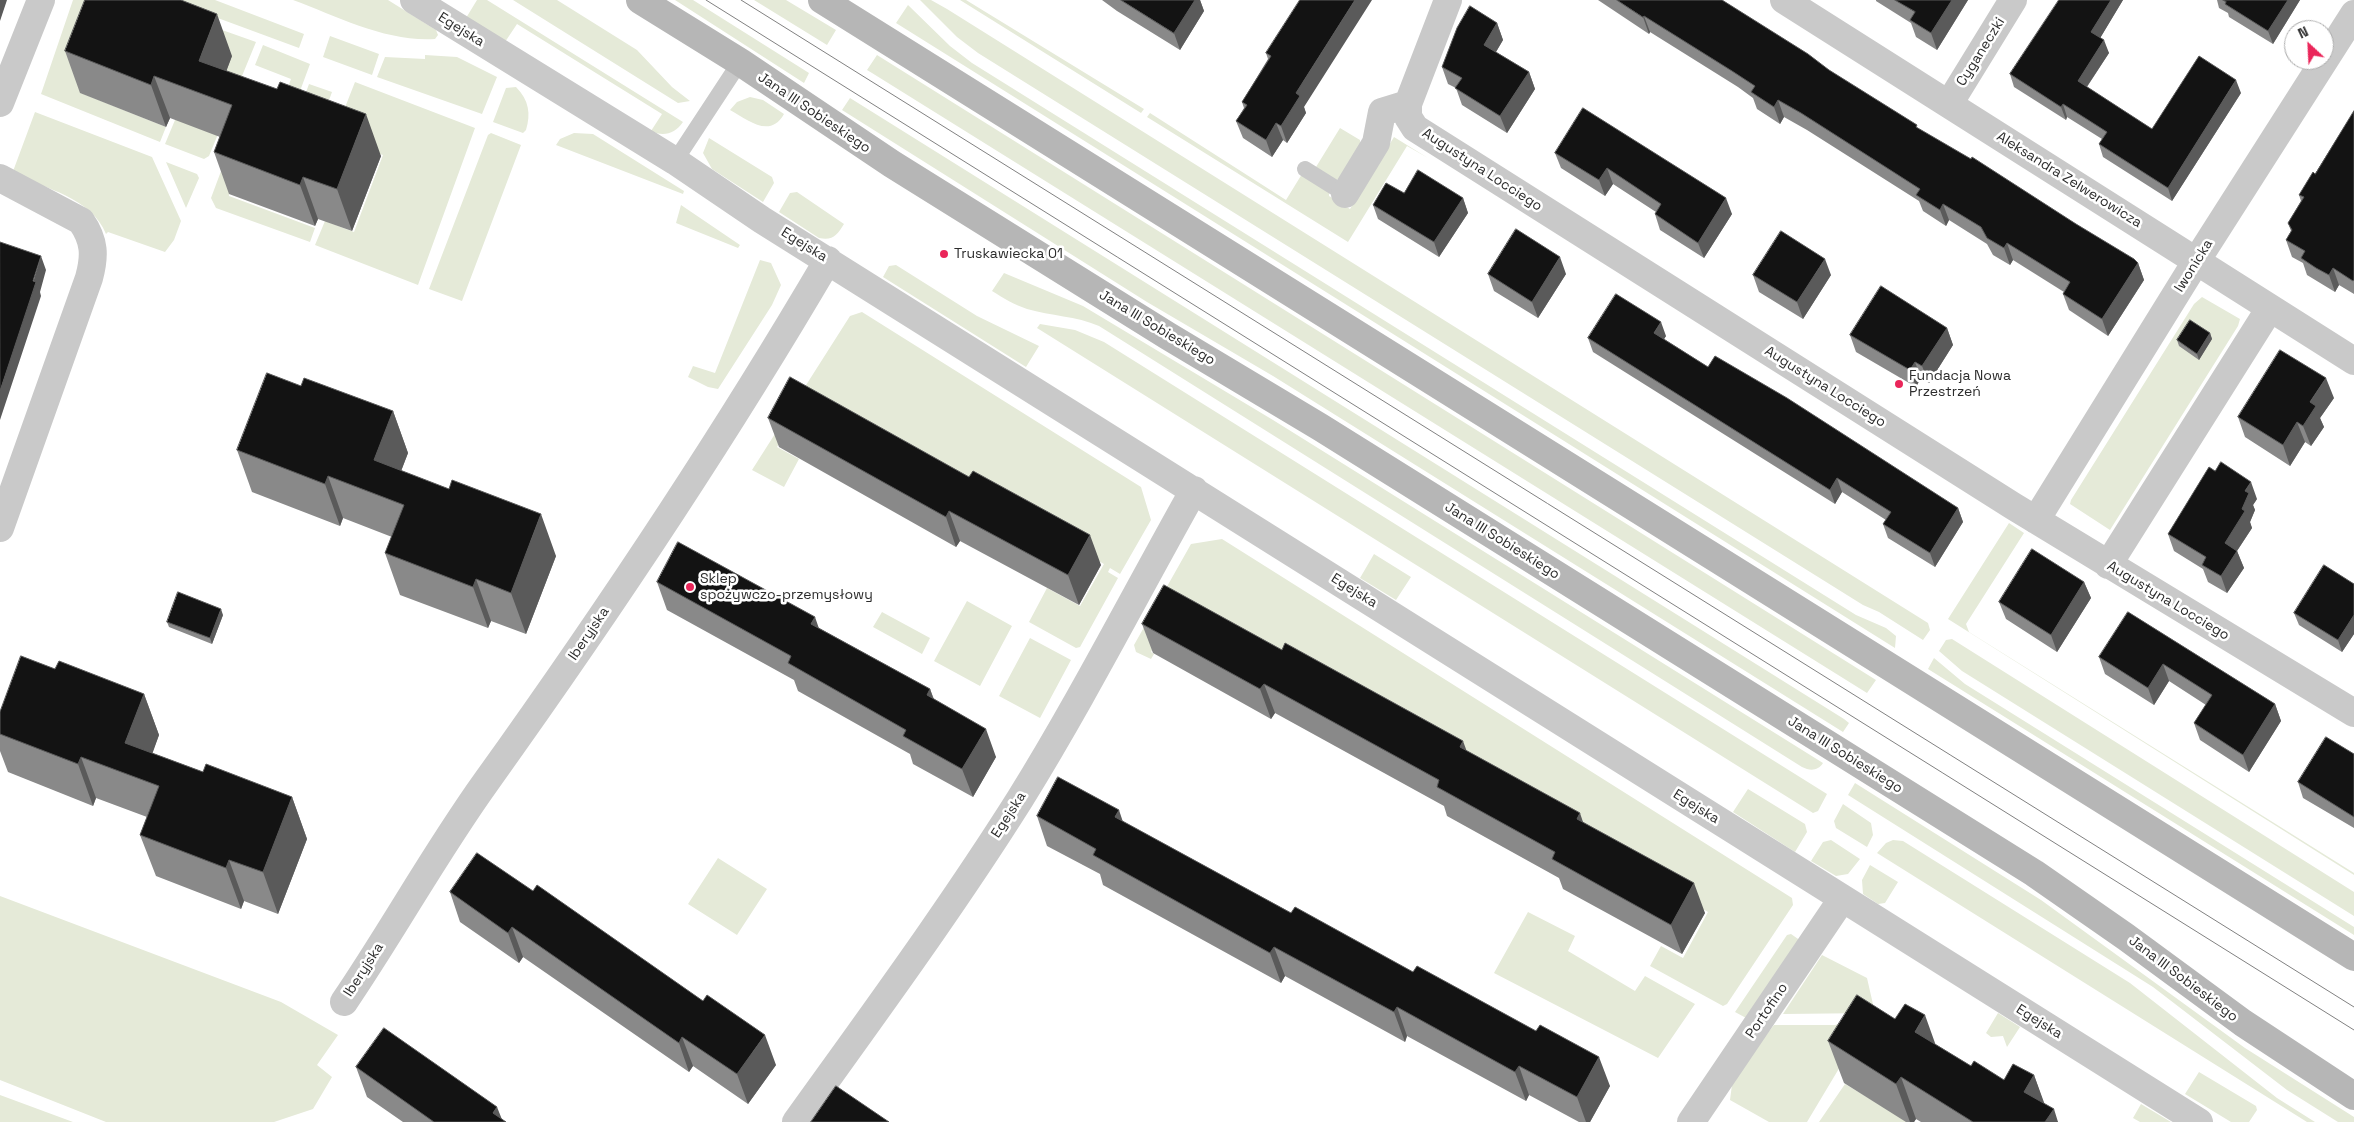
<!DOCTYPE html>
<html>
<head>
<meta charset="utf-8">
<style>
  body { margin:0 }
  #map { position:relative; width:2354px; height:1122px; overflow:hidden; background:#fff; font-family:"Space Grotesk",sans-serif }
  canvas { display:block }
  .north { position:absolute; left:2284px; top:20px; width:50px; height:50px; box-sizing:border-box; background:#fff; border:1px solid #ababab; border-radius:50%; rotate:335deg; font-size:14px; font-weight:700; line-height:20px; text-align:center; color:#2c2c2c }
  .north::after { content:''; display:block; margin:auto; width:18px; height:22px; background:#ea265a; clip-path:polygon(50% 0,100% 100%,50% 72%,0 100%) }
</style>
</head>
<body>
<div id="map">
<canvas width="2354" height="1122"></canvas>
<div class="north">N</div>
</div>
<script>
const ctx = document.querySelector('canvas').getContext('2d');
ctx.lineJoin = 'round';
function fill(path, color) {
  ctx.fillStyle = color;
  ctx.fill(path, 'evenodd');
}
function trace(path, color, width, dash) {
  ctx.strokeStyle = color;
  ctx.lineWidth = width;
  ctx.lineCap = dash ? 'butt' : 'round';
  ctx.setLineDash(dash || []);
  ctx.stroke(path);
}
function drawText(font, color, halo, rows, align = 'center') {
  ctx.font = font + ' "Space Grotesk",sans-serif';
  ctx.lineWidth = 5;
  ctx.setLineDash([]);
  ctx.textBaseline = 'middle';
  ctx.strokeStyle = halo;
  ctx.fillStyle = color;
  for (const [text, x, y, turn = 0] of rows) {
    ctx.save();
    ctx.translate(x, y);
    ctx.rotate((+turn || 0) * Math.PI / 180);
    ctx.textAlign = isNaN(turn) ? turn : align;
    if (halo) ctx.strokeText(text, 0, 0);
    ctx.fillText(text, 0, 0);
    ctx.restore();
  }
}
fill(new Path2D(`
  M73,0H120L81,93L166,127L160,142L41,94Z
  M169,0H215L304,34L299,48Z
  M293,0H388L436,30L438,35L435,39C386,42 339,17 293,0Z
  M477,0H487L683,122C675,134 663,137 651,131L662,114L517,24L505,42L466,18Z
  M513,0H557L637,50L672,87L690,101L678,103Z
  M675,0H693L809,73L804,83Z
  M754,0H786L836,30L827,45Z
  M920,0H931L947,9L1928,623L1930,630L1923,640L1879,612L1863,605L978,53L957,37Z
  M960,0H966L1144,109L1141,113Z
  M908,5L950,46L972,63L1856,615L1886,628L1896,636L1895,648L896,23Z
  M191,19L256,42L209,156L204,159L165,144L175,120Z
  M330,36L379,54L372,75L323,57Z
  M263,45L310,64L286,129L274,124L291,79L255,65Z
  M425,55L457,57L497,77L482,114L377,77L385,57L425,59Z
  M877,55L1876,680L1867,693L872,73L867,70Z
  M355,82L475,128L418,285L315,245L325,221L354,232L383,155L333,138Z
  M309,84L332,92L324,114L301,106Z
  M516,87C529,100 531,114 526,130L523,133L493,122L506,88Z
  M750,97L763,100L784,114C770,139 748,120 730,110L737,102Z
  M850,98L1844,719L1849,723L1843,732L1273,376L1147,302L842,110Z
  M35,112L152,157L181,221L174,240L165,252L108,232L106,234C92,198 45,188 12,174Z
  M1150,113L1286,200L1302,174L1329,190V196L1350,209L1394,137L1428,158L1407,146L1348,242L1147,117Z
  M1340,128L1360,140V145L1340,179L1336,180L1316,167Z
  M491,133L521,145L462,301L429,289L488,135Z
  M574,133L593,134L684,191L683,194L556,145L560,139Z
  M709,138L772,177L774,183L763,202L712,169L703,153Z
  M230,147L229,196L315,228L310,242L216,208L211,198Z
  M166,162L197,174L199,178L186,208Z
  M797,192L844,224C837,235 833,241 819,238L779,212L790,193Z
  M681,205L740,245L738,248L676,223Z
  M760,260L771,263L781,285L772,305L718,389L708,387L688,377L693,366L715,373Z
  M896,265L977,316L1039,346L1026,367L883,277L889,266Z
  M1004,273L1083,306L1273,420L1823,763C1818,771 1810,771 1802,767L1099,326C1076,316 1051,316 1027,309C1015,305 1003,298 992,291Z
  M2202,297L2240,319L2238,326L2110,530L2070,504L2071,500L2194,304Z
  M862,312L1141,487L1151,520L1120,574L1110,568L1108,572L1118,578L1080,647L1076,648L1029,622L1047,588L1080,606L1104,564L983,496L801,406L777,447L799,459L784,487L752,470L850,316Z
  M1040,324L1075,330L1104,342L1827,794L1818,811L1813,813L1037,328Z
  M2009,523L2024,533L1966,624L1969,632L2354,873V875L1948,619Z
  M1222,539L1792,898L1793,905L1727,1004L1723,1006L1650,966L1661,946L1683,958L1708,912L1174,611L1151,652L1154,654L1151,659L1136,652L1134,645L1191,544Z
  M1374,554L1411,577L1396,600L1360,578Z
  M967,601L1012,626L980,686L934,661Z
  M882,612L930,638L922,654L873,627Z
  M1030,638L1071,660L1040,718L999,696Z
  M1952,639L2354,892V916L1962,671L1939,651L1946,640Z
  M1934,658L1965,684L2354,927V935L1928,669Z
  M1855,783L2041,900L2245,1048L2354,1117V1122H2338L2287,1090L2153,987L1848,795Z
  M1748,789L1805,824L1807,832L1795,852L1733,812Z
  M1843,804L1871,823L1873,835L1867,847L1836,828L1834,821Z
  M1831,840L1860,859L1848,874L1836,876L1811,861L1823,842Z
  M1893,840L1903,841L2130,983L2277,1098L2315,1122H2307L1877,853L1886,843Z
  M718,858L767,889L737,935L688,904Z
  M1870,865L1898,882L1885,903L1878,904L1863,894L1862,880Z
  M0,896L281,1002L338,1035L317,1065L332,1077L313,1109L274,1122H106L0,1080Z
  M1528,912L1575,936L1568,951L1635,991L1645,976L1695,1004L1658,1058L1494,973Z
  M1791,934L1801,941L1748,1019L1735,1012L1787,935Z
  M1822,955L1867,978L1875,1013L1783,1014Z
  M1998,1013L2020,1027L2007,1047L2003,1036L1991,1037L1986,1033Z
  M1860,1018L1868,1020L1807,1122H1769L1730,1100L1733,1077L1774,1025H1835Z
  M2199,1072L2256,1106L2257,1110L2249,1122H2231L2185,1094Z
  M1845,1084L1909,1122H1819Z
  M0,1095L73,1122H0Z
  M2141,1104L2171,1122H2140L2133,1118Z`), '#e5ead8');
trace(new Path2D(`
  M675,161L740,62
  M1305,169L1345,194`), '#c9c9c9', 16);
trace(new Path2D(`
  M414,0L675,161L762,220L2199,1122
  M1448,0L1408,104V117L1415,128L2013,506L2354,713
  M1784,0L2354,361
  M0,103L41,0
  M1949,104L2013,0
  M0,178L81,221C95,241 95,256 89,278L0,528
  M1345,194L1376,143L1382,112L1408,104
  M2036,520L2197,260L2354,14
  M2108,565L2270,308
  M344,1002C393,930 435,853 486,782C607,613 723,439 828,260
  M796,1122C872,1016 950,910 1020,799C1082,699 1136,593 1194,490
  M1691,1122L1842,899`), '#c9c9c9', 28);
trace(new Path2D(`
  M640,0L740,62L892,164L1168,336L1320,427L2034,873L2126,937L2243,1023L2354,1096
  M822,0L2354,957`), '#b6b6b6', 28);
trace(new Path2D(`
  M706,0L2354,1030
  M741,0L2354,1007`), '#818181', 1);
fill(new Path2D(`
  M1102,0H1200L1204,11L1180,50L1117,11Z
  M1300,0L1304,107L1306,113L1287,143L1283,140L1272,157L1243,138L1236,121L1244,108L1242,102L1268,59L1266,53Z
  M1598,0H1722L1919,129L2076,224L2138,263L2144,280L2108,336L2069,310L2063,294L2064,292L2013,260L2010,265L1993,255L1987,244L1949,220L1946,226L1923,211L1919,201L1807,130L1784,117L1780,124L1757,109L1753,98L1738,87L1650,32L1649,34Z
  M1876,0H1968L1937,50L1916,37L1911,23L1876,1Z
  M2059,0H2123L2100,38L2109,53L2087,87L2152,129L2241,93L2172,201L2103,157L2099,144L2102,139L2067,117L2066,120L2014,87L2010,74Z
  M2217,0H2300L2273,44L2229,17L2228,13L2219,8Z
  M1497,23L1503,40L1496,52L1529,72L1535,89L1507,133L1462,105L1456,88L1448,84L1442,67Z
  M65,51L232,56L226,71L381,156L352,231L318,219L315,226L229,194L214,152L220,137L170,118L166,127L80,93Z
  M1583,108L1732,214L1704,258L1660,230L1655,214L1656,212L1613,184L1605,196L1561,168L1555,153Z
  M2354,111V294L2339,285L2335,292L2307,275L2303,263L2292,257L2286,240L2291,231L2288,223L2301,201L2299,195L2315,174Z
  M1404,193L1463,198L1468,213L1439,257L1378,219L1373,205Z
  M1488,274H1566L1538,318L1494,291Z
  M1753,275H1831L1803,319L1759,292Z
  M1947,328L1953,345L1929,383L1921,378L1916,387L1856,352L1850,335Z
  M2210,333L2212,339L2199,360L2179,346L2177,340Z
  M1666,336L1664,339L1708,367L1958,508L1963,522L1935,567L1888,538L1883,524L1886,520L1842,492L1835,504L1593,352L1588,338Z
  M301,386L393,411L408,453L401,471L556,556L526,634L491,621L488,628L400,595L385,553L392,537L343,518L340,526L252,492L237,450Z
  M2334,398L2320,418L2324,427L2311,446L2305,442L2290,466L2245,437L2238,417Z
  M768,418L969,477L1101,565L1079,605L960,541L956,547L779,447Z
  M2257,499L2253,505L2255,510L2250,522L2252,528L2237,551L2244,568L2227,593L2208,582L2203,569L2174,551L2168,534Z
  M657,582L819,628L930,689L934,699L996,757L973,797L913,764L910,754L798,691L794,680L667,610Z
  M2084,582L2091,598L2057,652L2006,619L1999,602Z
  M2354,584V634L2342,652L2299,625L2294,613Z
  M2128,612L2275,704L2281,721L2249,772L2200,740L2194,723L2206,705L2169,681L2154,705L2105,674L2099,657Z
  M223,615L212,644L169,627L167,622Z
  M1142,624L1467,751L1583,822L1705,913L1682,954L1563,889L1559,878L1447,816L1444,806L1275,713L1271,719L1153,653Z
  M55,669L144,694L159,735L152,753L203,772L292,797L307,839L278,914L244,901L241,909L156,876L140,835L147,817L96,798L93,806L8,772L0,751V712Z
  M2354,754V828L2303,798L2298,782Z
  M1037,816L1122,821L1610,1086L1590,1122H1579L1529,1095L1526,1101L1407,1036L1405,1042L1285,976L1281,983L1103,885L1100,874L1047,846Z
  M450,892L776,1065L748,1104L693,1066L689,1072L523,957L519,963L460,922Z
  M1828,1041L1935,1044L1971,1066L2004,1080L2034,1075L2044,1104L2058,1122H1921L1916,1119L1914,1122H1906L1844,1083Z
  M356,1067L506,1122H403L367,1097Z`), '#898989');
fill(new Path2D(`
  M0,0H7L0,21Z
  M1195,0H1200L1204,11L1180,50L1174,33Z
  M1355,0H1372L1304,107L1306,113L1287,143L1281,126L1296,93Z
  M1952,0H1968L1937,50L1931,33Z
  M2111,0H2123L2096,45L2091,32Z
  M2288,0H2300L2273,44L2268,31Z
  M217,14L232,56L216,99L199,61Z
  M1644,16L1650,32L1649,34L1643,17Z
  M1497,23L1503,40L1490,62L1484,45Z
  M2104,40L2109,53L2082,94L2078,81Z
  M1529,72L1535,89L1507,133L1500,116Z
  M154,76L170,118L166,127L151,85Z
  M2236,80L2241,93L2172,201L2168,188Z
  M1778,100L1784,117L1780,124L1774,107Z
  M2063,104L2067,117L2066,120L2061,107Z
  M366,114L381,156L352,231L337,189Z
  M1276,123L1283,140L1272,157L1266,140Z
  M1607,168L1613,184L1605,196L1599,180Z
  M303,177L318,219L315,226L300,185Z
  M1463,198L1468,213L1439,257L1434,242Z
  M1726,198L1732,214L1704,258L1698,243Z
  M1943,204L1949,220L1946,226L1940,210Z
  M2007,243L2013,260L2010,265L2004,248Z
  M41,256L46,270L40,292L41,296L0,420V391Z
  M1560,257L1566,274L1538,318L1532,302Z
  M1825,259L1831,275L1803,319L1797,302Z
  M2138,263L2144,280L2108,336L2102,319Z
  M2333,268L2339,285L2335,292L2329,275Z
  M1661,322L1666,336L1659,347L1654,333Z
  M1947,328L1953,345L1929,383L1922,366Z
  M2210,333L2212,339L2199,360L2197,354Z
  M1915,362L1921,378L1916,387L1910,370Z
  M2326,378L2334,398L2320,418L2324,427L2311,446L2303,426L2310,402Z
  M393,411L408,453L390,500L374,460Z
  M2297,422L2305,442L2290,466L2283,445Z
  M328,476L343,518L340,526L325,484Z
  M1837,478L1842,492L1835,504L1830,490Z
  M2251,482L2257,499L2253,505L2255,510L2250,522L2252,528L2231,560L2225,543L2242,509L2245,491Z
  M1958,508L1963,522L1935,567L1930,553Z
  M949,511L960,541L956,547L946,517Z
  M541,514L556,556L526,634L511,593Z
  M1090,535L1101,565L1079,605L1068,575Z
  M2237,551L2244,568L2227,593L2221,576Z
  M476,579L491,621L488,628L473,587Z
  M2084,582L2091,598L2057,652L2051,635Z
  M221,609L223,615L212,644L210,638Z
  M2354,615V634L2342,652L2338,640Z
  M815,617L825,646L811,624Z
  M2163,664L2169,681L2154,705L2148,688Z
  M1264,684L1275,713L1271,719L1260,689Z
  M930,689L940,718L927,695Z
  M144,694L159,735L143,780L125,743Z
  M2275,704L2281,721L2249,772L2243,755Z
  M986,729L996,757L973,797L962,769Z
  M1463,741L1474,771L1460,747Z
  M81,757L96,798L93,806L78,764Z
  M292,797L307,839L278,914L263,872Z
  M1119,810L1129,840L1115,817Z
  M1580,813L1590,843L1577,819Z
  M229,860L244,901L241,909L226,868Z
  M1694,883L1705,913L1682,954L1671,925Z
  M512,927L523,957L519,963L508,933Z
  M1274,947L1285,976L1281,983L1270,953Z
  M1397,1007L1407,1036L1405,1042L1394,1012Z
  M1925,1015L1940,1057L1915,1032Z
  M765,1035L776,1065L748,1104L737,1074Z
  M682,1037L693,1066L689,1072L679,1043Z
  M1599,1057L1610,1086L1590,1122H1586L1577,1097Z
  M1519,1066L1529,1095L1526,1101L1515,1072Z
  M2034,1075L2049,1116L2054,1109L2058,1122H2035L2024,1092Z
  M1901,1077L1916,1119L1914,1122H1910L1896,1084Z
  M497,1107L503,1122L493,1113Z`), '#5a5a5a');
const building = new Path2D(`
  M85,0H181L217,14L199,61L277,89L280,82L366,114L337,189L303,177L300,185L214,152L232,105L154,76L151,85L65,51Z
  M1121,0H1195L1174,33Z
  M1300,0H1355L1296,93L1300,96L1281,126L1276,123L1266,140L1236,121L1247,105L1242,102L1271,56L1266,53Z
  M1617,0H1722L1808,54L1829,70L1917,125L1916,127L1971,159L1972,157L2076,224L2134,259L2138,263L2102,319L2063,294L2070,282L2007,243L2004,248L1987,238L1981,227L1943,204L1940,210L1916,195L1920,189L1801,113L1778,100L1774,107L1751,92L1755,86L1732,71L1644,16L1643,17Z
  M1895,0H1952L1931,33L1910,20L1915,12Z
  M2059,0H2111L2091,32L2104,40L2078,81L2152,129L2199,56L2236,80L2168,188L2099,144L2107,132L2063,104L2061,107L2010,74Z
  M2223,0H2288L2268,31L2225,4L2226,2Z
  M1470,6L1497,23L1484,45L1529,72L1500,116L1455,88L1462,78L1442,67L1457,28Z
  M1583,108L1726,198L1698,243L1655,214L1661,204L1607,168L1599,180L1555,153Z
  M2354,111V280L2353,281L2333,268L2329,275L2316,268L2301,258L2305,251L2286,240L2292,230L2288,223L2304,197L2299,195L2313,172L2315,174Z
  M1418,170L1463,198L1434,242L1373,205L1386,183L1404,193Z
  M1516,229L1560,257L1532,302L1488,274Z
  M1781,231L1825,259L1797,302L1753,275Z
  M0,242L41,256L33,281L36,282L0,391Z
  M1881,286L1947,328L1922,366L1915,362L1910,370L1850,335Z
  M1616,294L1661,322L1654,333L1708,367L1715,356L1787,398L1958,508L1930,553L1883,524L1891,512L1837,478L1830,490L1588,338Z
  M2190,320L2210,333L2197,354L2177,340Z
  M2280,350L2326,378L2310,402L2316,406L2303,426L2297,422L2283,445L2238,417Z
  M267,373L301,386L304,378L393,411L374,460L449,489L452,480L541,514L511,593L476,579L473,587L385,553L404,505L328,476L325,484L237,450Z
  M790,377L969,477L973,471L1090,535L1068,575L949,511L946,517L768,418Z
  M2221,462L2251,482L2245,491L2249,493L2242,509L2245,511L2225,543L2237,551L2221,576L2202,565L2206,557L2168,534L2209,467L2215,471Z
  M678,542L815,617L811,624L930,689L927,695L986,729L962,769L903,736L906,730L788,663L791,656L657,582Z
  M2032,549L2084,582L2051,635L1999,602Z
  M2324,565L2354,584V615L2338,640L2294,613Z
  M1164,585L1282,650L1285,643L1463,741L1460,747L1580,813L1577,819L1694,883L1671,925L1552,859L1555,852L1437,787L1439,780L1264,684L1260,689L1142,624Z
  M178,592L221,609L210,638L167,622Z
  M2128,612L2275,704L2243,755L2194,723L2212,695L2163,664L2148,688L2099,657Z
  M21,656L55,669L59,661L144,694L125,743L203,772L206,764L292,797L263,872L229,860L226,868L140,835L159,786L81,757L78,764L0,734V712Z
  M2326,737L2354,754V817L2298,782Z
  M1058,777L1119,810L1115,817L1291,913L1295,907L1413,972L1417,966L1536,1031L1540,1025L1599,1057L1577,1097L1519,1066L1515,1072L1397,1007L1394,1012L1274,947L1270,953L1093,855L1096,849L1037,816Z
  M477,853L533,891L537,885L703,1001L707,995L765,1035L737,1074L682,1037L679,1043L512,927L508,933L450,892Z
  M1857,995L1895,1019L1905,1004L1925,1015L1915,1032L1971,1066L1974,1061L2004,1080L2013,1064L2034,1075L2024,1092L2054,1109L2045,1122H1973L1901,1077L1896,1084L1828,1041Z
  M384,1028L497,1107L493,1113L506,1122H434L356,1067Z
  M836,1086L889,1122H811Z`);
fill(building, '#131313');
trace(building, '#5a5a5a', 1);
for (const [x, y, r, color] of [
  [944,254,5,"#ea265a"],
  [1899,384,5,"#ea265a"],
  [690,587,5,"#ea265a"]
]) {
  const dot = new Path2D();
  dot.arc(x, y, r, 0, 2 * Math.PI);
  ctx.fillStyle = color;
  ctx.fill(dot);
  trace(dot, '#fff', 2);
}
drawText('14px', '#2c2c2c', '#fff', [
  ["Egejska",461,30,32],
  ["Cyganeczki",1981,52,-58],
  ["Jana III Sobieskiego",814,113,34],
  ["Augustyna Locciego",1482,170,33],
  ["Aleksandra Zelwerowicza",2069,180,32],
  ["Egejska",804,245,32],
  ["Iwonicka",2194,266,-58],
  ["Jana III Sobieskiego",1157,328,31],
  ["Augustyna Locciego",1825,387,32],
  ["Jana III Sobieskiego",1502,541,32],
  ["Egejska",1354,591,32],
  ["Augustyna Locciego",2168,601,31],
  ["Iberyjska",589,634,-56],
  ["Jana III Sobieskiego",1845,755,32],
  ["Egejska",1696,807,32],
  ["Egejska",1009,815,-57],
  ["Iberyjska",364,970,-57],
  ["Jana III Sobieskiego",2183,979,37],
  ["Portofino",1767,1011,-56],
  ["Egejska",2039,1022,32]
]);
drawText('14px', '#2c2c2c', '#fff', [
  ["Truskawiecka 01",954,254],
  ["Fundacja Nowa",1909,376],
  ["Przestrzeń",1909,392],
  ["Sklep",700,579],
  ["spożywczo-przemysłowy",700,595]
], 'left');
</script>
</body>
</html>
